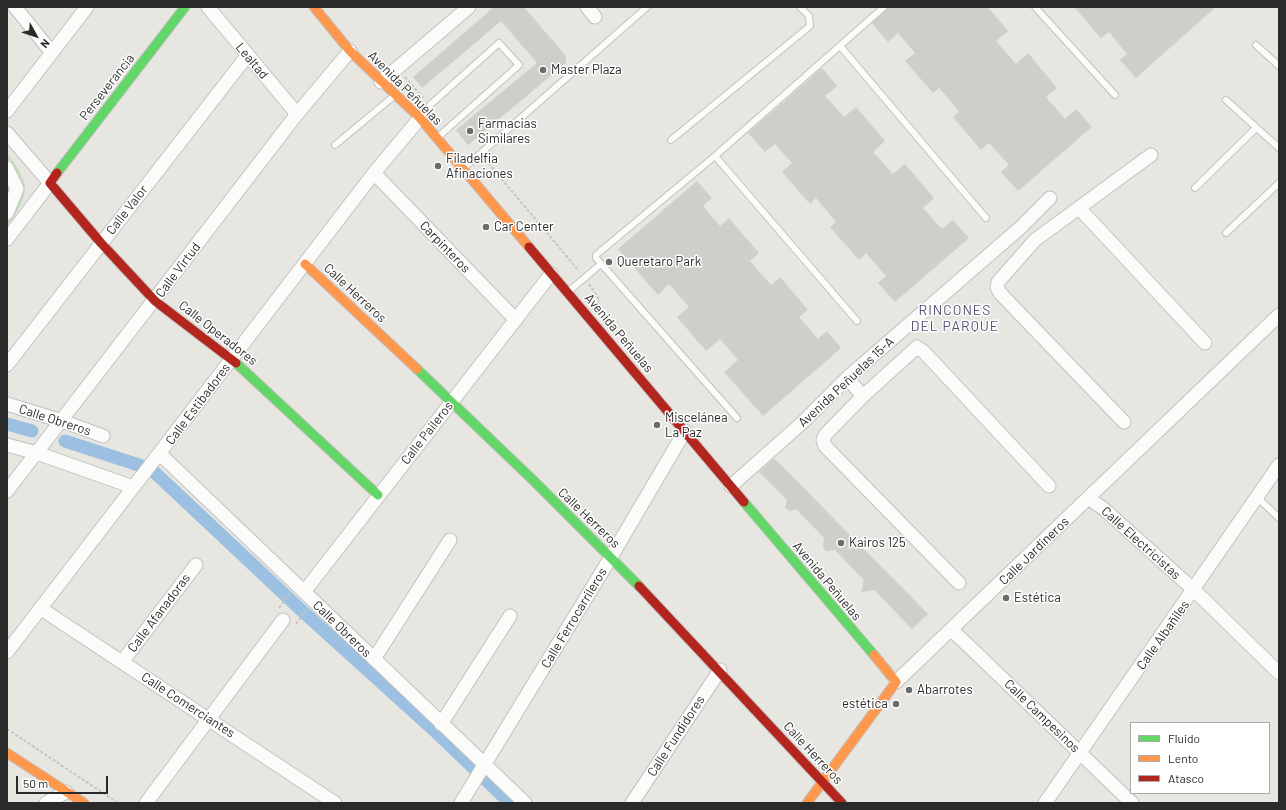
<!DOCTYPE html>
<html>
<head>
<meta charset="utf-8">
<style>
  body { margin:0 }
  #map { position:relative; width:1286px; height:810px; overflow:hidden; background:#e7e6e0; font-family:Barlow,sans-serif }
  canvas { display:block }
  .frame { position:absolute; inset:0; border:8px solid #2a2a2a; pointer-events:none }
  .legend { position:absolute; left:1130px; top:722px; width:140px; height:72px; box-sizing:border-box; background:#fff; border:1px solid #aaa; margin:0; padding:5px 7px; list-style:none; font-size:12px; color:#2a2a2a }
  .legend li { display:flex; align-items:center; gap:8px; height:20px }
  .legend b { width:20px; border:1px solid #aaa }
  .north { position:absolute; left:16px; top:16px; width:40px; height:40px; -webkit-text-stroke:3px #fff; paint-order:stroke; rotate:130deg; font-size:11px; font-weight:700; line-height:16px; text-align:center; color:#2a2a2a }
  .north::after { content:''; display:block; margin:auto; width:14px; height:18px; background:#2a2a2a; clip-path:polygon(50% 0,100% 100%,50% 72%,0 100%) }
  .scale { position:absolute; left:16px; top:776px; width:92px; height:18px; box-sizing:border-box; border:2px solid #2a2a2a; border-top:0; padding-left:5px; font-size:12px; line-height:14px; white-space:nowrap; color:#2a2a2a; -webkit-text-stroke:3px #fff; paint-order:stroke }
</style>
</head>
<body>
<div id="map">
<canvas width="1286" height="810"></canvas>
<div class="frame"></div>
<ul class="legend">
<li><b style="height:5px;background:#63d668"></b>Fluido</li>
<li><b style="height:5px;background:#ff974d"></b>Lento</li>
<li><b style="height:5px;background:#b3261e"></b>Atasco</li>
</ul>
<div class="north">N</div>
<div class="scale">50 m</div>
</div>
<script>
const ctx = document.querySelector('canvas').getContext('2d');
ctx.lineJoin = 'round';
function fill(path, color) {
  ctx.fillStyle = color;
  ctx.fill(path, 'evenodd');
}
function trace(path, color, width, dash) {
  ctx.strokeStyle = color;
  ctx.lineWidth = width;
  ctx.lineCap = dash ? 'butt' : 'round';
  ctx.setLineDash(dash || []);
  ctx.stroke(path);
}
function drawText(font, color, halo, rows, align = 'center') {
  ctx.font = font + ' Barlow,sans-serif';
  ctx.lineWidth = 3;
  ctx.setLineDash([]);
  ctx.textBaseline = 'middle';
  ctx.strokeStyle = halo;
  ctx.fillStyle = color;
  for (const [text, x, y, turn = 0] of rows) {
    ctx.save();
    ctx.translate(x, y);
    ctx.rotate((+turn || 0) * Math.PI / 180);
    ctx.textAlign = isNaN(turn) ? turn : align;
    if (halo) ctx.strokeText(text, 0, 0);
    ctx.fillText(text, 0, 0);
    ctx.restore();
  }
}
fill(new Path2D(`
  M7,153C31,184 31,194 7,226C7,218 22,202 23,189C25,174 7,166 7,153Z`), '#c4e0bc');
trace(new Path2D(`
  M7,424L32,431
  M65,441L151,469L300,609L437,733L510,803`), '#9bc0e1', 13);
fill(new Path2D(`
  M494,7H524L566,56V63L468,145L456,130L537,63L501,21L422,88L413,77Z
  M888,7H988L1008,31L996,41L1016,64L1028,53L1057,88L1046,97L1065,119L1076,109L1092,127L1018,191L1001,172L1009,165L989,143L981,150L953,117L959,111L939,88L933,93L905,61L915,53L898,33L888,42L872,23Z
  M1074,7H1216L1136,78L1120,60L1127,54L1109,32L1101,38Z
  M822,68L837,86L825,96L844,117L856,107L885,141L873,152L893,174L905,164L934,198L923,208L942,229L953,220L969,238L895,302L878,283L886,276L866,253L859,260L830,227L836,222L816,198L810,204L782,172L792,163L775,144L765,152L748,133Z
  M697,181L712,198L703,206L720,226L729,218L759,253L750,261L771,285L780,277L808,310L799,317L818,339L827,331L841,348L763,416L724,372L738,360L720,339L706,351L677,317L689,307L669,284L658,295L618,249Z
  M774,458L928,614L912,629L874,590L861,592L864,580L835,550L827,551L825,550L823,547L824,538L796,509L790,511L785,508L787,500L759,472Z`), '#cfcec9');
const lane = new Path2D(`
  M1035,7L1115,95
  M1256,45L1279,66
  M840,46L986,218
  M1226,100L1279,148
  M421,117L430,105L499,43L519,65L438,137
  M671,140L810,26L809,16L800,7
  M335,145L394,96
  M715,156L857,321
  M464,168L647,7
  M1195,188L1256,128
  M1226,233L1279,183
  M569,291L601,264
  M737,418L596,258V255L715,156L884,7
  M1257,497L1279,518`);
const street = new Path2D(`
  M15,7L52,53
  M208,7L297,114
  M587,7L595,17
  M381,82L469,7
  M7,111L87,7
  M7,133L50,183L7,239
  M7,168L17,189L7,213
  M374,173L516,320
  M1080,209L1205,343
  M7,365L247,56
  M847,378L863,396
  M7,404L62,421L103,436
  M1124,422L1000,293L997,287L998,282L1035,240L1151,155
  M7,445L37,453L133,487
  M160,454L525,803
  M731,486L803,422L847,378L1020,228L1050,198
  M7,491L297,114L350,51
  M1088,498L1104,509L1194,590L1279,673
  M959,583L825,446L823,440L825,435L863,396L917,347L924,352L1049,486
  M304,592L551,274
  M40,608L335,803
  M952,630L1132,803
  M7,652L374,173L420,118
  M374,659L450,540
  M122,662L196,565
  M896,682L1279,315
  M441,724L510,616
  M46,803L66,792
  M146,803L283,620
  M461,803L611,557L685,431
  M632,803L720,670
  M1045,803L1279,465`);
const fast = new Path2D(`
  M57,173L185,7
  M236,363L378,495
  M417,369L536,483L639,586
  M744,502L874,655`);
const slow = new Path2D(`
  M314,7L350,51L420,118L529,247
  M305,264L417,369
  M7,753L84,803
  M807,803L896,682L874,655`);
const jam = new Path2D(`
  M57,173L50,183L101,243L155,301L236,363
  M529,247L744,502
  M639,586L842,803`);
trace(lane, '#c2c1c0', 8);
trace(street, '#c2c1c0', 15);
trace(fast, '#c2c1c0', 11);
trace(slow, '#c2c1c0', 11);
trace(jam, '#c2c1c0', 11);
trace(new Path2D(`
  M405,77L424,99
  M484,161L489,164L579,271
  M589,284L598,297L599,307
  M279,608L290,594
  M296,624L306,610
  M7,729L118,803`), '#c5c5c4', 2, [3, 2]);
trace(lane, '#fbfbfa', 6);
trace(street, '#fbfbfa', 13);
trace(fast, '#63d668', 9);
trace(slow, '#ff974d', 9);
trace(jam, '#b3261e', 9);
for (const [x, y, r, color] of [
  [543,70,4,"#6c6c6a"],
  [470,131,4,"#6c6c6a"],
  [438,166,4,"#6c6c6a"],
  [486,227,4,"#6c6c6a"],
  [609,262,4,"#6c6c6a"],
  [657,425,4,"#6c6c6a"],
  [841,543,4,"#6c6c6a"],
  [1006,598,4,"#6c6c6a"],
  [909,690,4,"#6c6c6a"],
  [896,704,4,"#6c6c6a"]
]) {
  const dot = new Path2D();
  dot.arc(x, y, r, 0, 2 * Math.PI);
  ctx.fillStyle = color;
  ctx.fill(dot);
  trace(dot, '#fff', 1.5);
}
drawText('13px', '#2a2a2a', '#fff', [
  ["Lealtad",252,61,50],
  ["Perseverancia",107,87,-52],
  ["Avenida Peñuelas",405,88,45],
  ["Calle Valor",127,210,-52],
  ["Carpinteros",445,247,46],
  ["Calle Virtud",178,270,-53],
  ["Calle Herreros",355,293,43],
  ["Calle Operadores",218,333,38],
  ["Avenida Peñuelas",619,333,50],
  ["Avenida Peñuelas 15-A",846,382,-43],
  ["Calle Estibadores",198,404,-53],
  ["Calle Obreros",55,420,18],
  ["Calle Paileros",427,433,-52],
  ["Calle Herreros",589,518,44],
  ["Calle Electricistas",1141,543,42],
  ["Calle Jardineros",1034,551,-44],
  ["Avenida Peñuelas",827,581,50],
  ["Calle Afanadoras",159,613,-53],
  ["Calle Ferrocarrileros",574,618,-59],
  ["Calle Obreros",342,629,44],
  ["Calle Albañiles",1163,635,-55],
  ["Calle Comerciantes",188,705,33],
  ["Calle Campesinos",1042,716,44],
  ["Calle Fundidores",676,736,-57],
  ["Calle Herreros",813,753,47]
]);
drawText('13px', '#2a2a2a', '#fff', [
  ["Master Plaza",551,70],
  ["Farmacias",478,124],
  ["Similares",478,139],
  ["Filadelfia",446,159],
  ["Afinaciones",446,174],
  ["Car Center",494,227],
  ["Queretaro Park",617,262],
  ["Miscelánea",665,418],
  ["La Paz",665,433],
  ["Kairos 125",849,543],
  ["Estética",1014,598],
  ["Abarrotes",917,690],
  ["estética",888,704,"right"]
], 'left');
ctx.letterSpacing = '1px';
drawText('14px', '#514f75', '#fff', [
  ["RINCONES",955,310],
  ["DEL PARQUE",955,326]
]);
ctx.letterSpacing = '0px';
</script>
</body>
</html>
